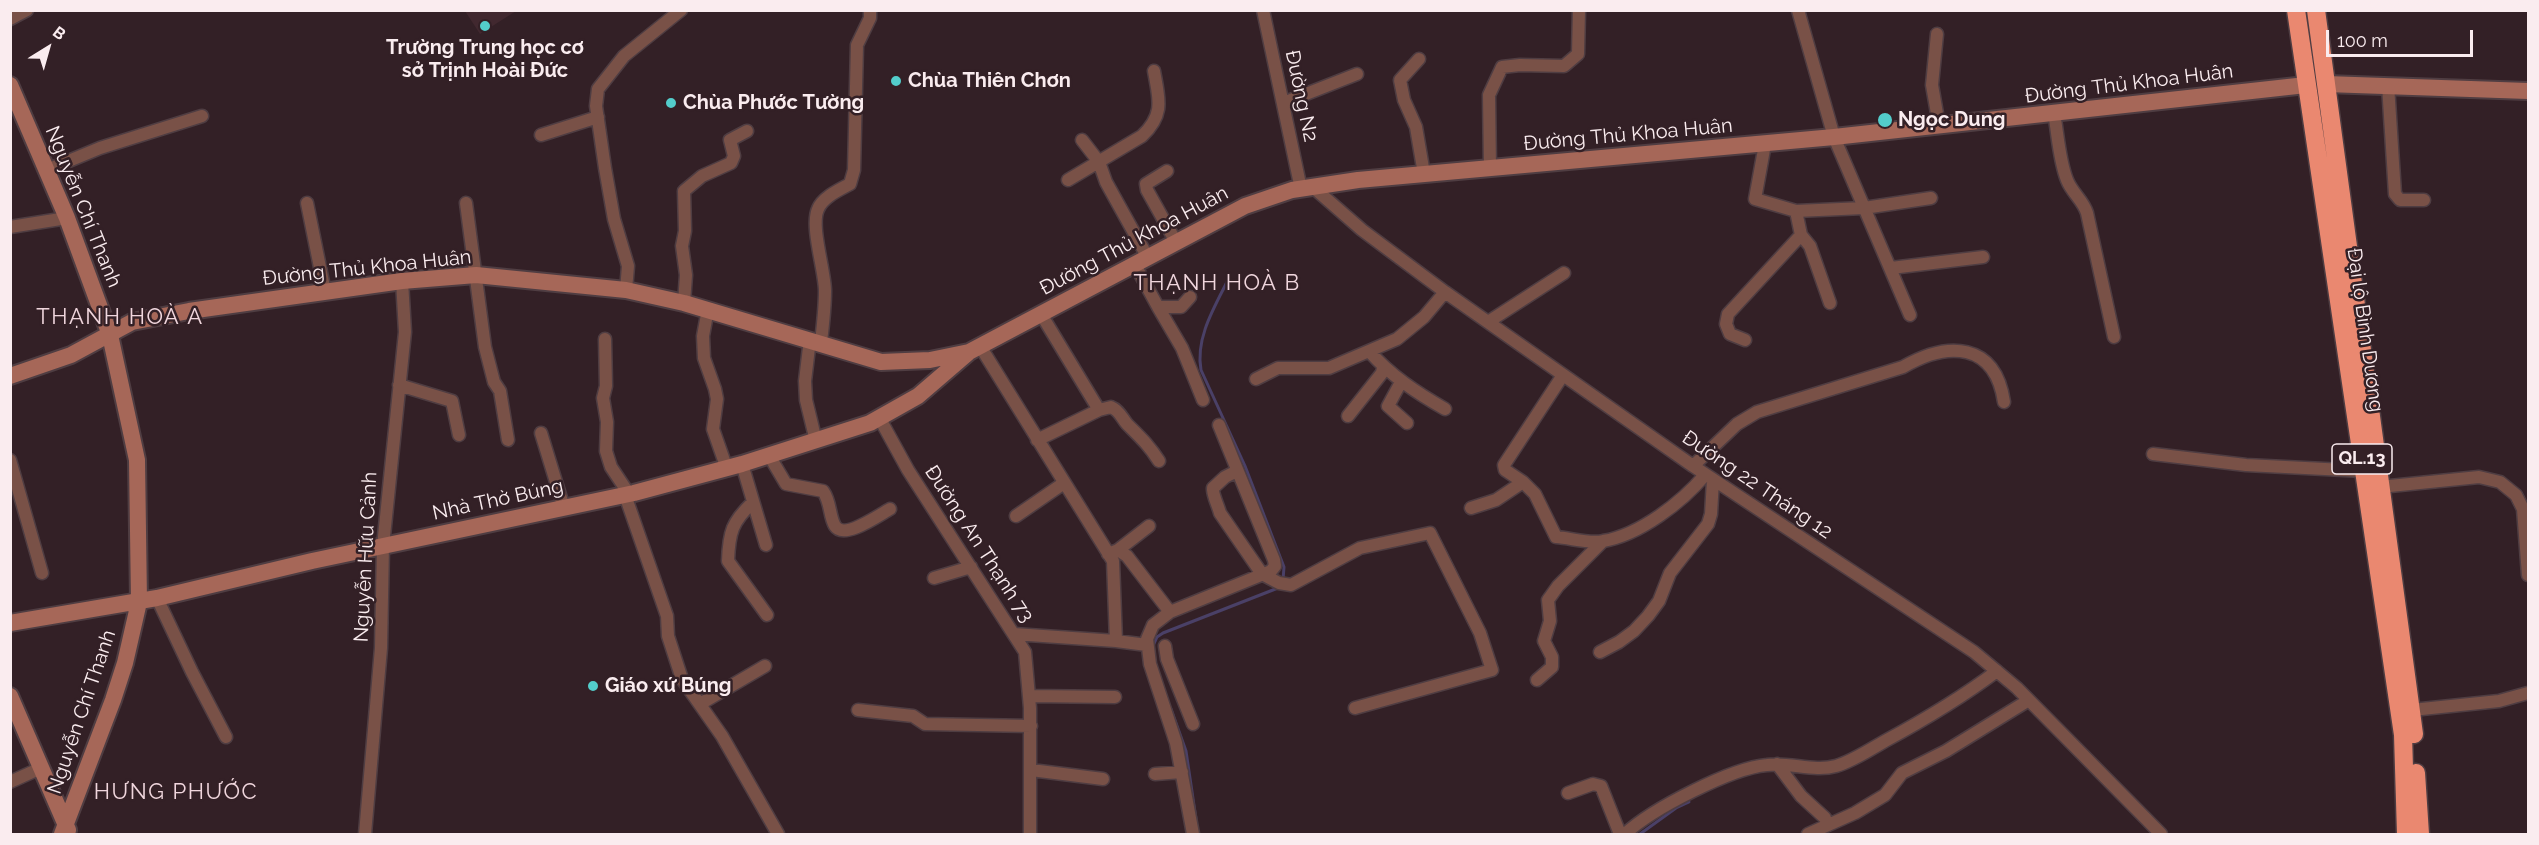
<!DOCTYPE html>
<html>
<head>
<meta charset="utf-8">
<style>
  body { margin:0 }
  #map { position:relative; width:2539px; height:845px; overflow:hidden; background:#332026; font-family:Raleway,sans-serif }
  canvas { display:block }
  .frame { position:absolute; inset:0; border:12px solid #faecef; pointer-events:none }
  .north { position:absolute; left:18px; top:18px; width:60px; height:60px; -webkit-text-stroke:4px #332026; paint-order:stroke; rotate:37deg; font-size:16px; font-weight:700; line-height:24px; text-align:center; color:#faecef }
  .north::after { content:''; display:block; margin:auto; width:21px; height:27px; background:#faecef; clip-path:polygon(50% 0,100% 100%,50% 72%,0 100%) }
  .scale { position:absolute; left:2326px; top:30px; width:147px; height:27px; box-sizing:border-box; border:3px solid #faecef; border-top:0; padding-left:8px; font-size:18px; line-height:21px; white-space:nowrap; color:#faecef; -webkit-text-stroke:4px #332026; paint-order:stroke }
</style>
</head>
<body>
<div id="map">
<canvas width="2539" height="845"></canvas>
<div class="frame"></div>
<div class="north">B</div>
<div class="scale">100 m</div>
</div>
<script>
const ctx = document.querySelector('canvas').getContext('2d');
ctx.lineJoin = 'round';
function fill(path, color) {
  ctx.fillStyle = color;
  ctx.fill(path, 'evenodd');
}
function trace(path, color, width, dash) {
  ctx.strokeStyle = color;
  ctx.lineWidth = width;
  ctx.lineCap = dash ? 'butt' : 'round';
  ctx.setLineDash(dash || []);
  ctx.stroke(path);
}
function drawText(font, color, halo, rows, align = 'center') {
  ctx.font = font + ' Raleway,sans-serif';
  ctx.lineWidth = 5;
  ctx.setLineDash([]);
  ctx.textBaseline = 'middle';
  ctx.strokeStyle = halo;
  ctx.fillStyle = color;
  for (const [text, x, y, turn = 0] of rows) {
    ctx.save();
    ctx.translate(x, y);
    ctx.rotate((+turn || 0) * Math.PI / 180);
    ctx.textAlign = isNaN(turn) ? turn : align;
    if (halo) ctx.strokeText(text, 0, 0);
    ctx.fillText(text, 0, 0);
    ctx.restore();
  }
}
fill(new Path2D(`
  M465,11H516L480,34Z`), '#41282f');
trace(new Path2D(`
  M1229,278C1215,306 1195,338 1201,370L1245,466L1284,567L1283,580
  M1153,646L1157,637L1163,633L1278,588
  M1171,709L1186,751L1196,819
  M1640,834L1676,808L1689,802`), '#4a4067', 3);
const street = new Path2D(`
  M1263,10L1301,189
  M1798,10L1834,137L1910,315
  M10,19L27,10
  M1937,34L1932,85L1939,125
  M1419,59L1400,80L1404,100L1416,127L1424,174
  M2388,85L2395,194L2400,200H2424
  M1283,103L1357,74
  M2054,113C2058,135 2059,160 2067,180C2072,193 2083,200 2087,213L2114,337
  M541,135L598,117
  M1082,140L1099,162L1106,182L1147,256
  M1490,168L1489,95L1502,67L1520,65L1564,66L1578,54L1579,10
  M47,170L100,148L202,116
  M1167,171L1146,184L1147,190L1176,242
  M1068,180L1142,136C1165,114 1159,99 1154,71
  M1314,188L1362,230L1445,292L1693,466L1974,652L2017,688L2161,834
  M307,203L325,292
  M466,203L485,347L494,382L500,391L508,440
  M1796,211L1864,208L1931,198
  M10,227L67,218
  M1801,235L1810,246L1830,303
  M1134,263L1158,307H1181L1190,297
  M1891,268L1983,257
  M626,290L628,266L614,219L605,168L596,106L598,89L624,56L681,10
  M684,303L686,275L682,246L685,231L684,191L702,176L731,163L734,156L730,140L747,131
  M1158,307L1182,348L1203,400
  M708,309L703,336L704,358L715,389L717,399L713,429L727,469
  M1041,314L1099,410
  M1488,322L1564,273
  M605,339L606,386L603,398L607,422L606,451L611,467L629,494
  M810,339L805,381L806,400L816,441
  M1745,340L1730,334L1726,324L1728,314L1801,235L1796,211L1755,199L1765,144
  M821,342C823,325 825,308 825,291C825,271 810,226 818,209C823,197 839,190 850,184L854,170L857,45L870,18V10
  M980,346L1113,561L1116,641
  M1369,351C1391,376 1417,393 1445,409
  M1563,375L1504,465L1505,470L1523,482L1535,494L1556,537C1571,538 1589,544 1603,541C1640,535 1682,502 1705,475
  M1256,379L1278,368H1329L1397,339L1424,317L1445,292
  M1401,382L1388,406L1407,423
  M399,385L452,401L459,435
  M1348,416L1382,373L1383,367
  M880,419L908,470L1025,652L1030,708V834
  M541,433L564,508
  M1037,440L1099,410L1111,407C1119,410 1122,418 1127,424C1140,437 1149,445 1159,461
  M2153,454L2246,465L2364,471
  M770,457L786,484L823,491C831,502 829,516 835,526C844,540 879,515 890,509
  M10,460L42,573
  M742,464L766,545
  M1693,466L1737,424L1757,412L1903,367C1948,341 1995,342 2004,402
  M1237,471L1225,477L1213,488C1212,494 1218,505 1220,513L1262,574L1279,583L1291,585L1360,548L1430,533L1480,633L1492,670L1355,708
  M2380,487L2479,477L2500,482L2516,495L2523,509L2528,575
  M625,495L667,616L668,636L682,679L722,736L778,834
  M753,502C732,522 729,532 728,561L767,615
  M1471,508L1496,500L1523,482
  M1016,516L1064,483
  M1118,550L1149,526
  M1108,554L1118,550L1127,556L1170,612
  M934,578L971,567
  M157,598L192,672L226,737
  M1014,634L1116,641L1147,645
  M1165,646L1167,659L1193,724
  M1600,652L1619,642L1634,631L1648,616L1659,601L1670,573L1708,524L1711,514L1713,480
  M1537,680L1552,667V657L1544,641L1550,621L1548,600L1558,586L1603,541
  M1030,696L1115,697
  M700,704L765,666
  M858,710L913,716L925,724L1031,726
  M2412,710L2499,701L2528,693
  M1777,764L1801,796L1825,818
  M1031,770L1103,779
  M1155,774L1182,772
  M10,782L41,768
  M1568,793L1593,784L1601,786L1620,834
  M365,834L381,648L383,546L405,332L402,281
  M1193,834L1176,743L1150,664L1147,639L1153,625L1170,612L1271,571L1275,566L1274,560L1219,425
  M1625,834C1652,809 1731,768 1767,765C1790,762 1814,772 1836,766C1853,761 1869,750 1885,741C1924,720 1961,698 1997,671
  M1808,834L1855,813L1885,795L1902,773L1946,751L2029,700`);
const secondary = new Path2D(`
  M2326,84L2528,91
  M10,85L67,218L110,335L137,460L139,602L125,663L113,700L62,834
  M10,376L71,355L132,322L189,311L402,281L476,275L626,290L684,303L881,362L930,360L969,352L1245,206L1292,190L1358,180L1834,137L2306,85
  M10,623L157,598L312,561L634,493L742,464L870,423L918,396L968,353
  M10,696L68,830`);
const highway = new Path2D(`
  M2296,10L2403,735L2406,834
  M2316,10L2414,734
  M2416,773L2420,834`);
trace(street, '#4f3d42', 15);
trace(secondary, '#4f3d42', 20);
trace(highway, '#4f3d42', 21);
trace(street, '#795147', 12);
trace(secondary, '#a66758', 16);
trace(highway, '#ea8870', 18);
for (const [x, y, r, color] of [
  [485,26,6,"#53cdcb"],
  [896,81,6,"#53cdcb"],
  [671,103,6,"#53cdcb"],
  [1885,120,8,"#53cdcb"],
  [593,686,6,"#53cdcb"]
]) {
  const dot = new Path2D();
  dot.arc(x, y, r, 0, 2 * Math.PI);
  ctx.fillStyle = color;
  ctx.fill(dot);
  trace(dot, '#332026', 2);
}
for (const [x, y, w] of [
  [2362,459,60]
]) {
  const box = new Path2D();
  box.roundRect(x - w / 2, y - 15, w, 30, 4.5);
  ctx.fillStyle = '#332026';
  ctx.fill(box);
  trace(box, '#faecef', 1.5);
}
drawText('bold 18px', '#faecef', null, [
  ["QL.13",2362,459]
]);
drawText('bold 20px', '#faecef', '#332026', [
  ["Trường Trung học cơ",485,48,"center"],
  ["sở Trịnh Hoài Đức",485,71,"center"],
  ["Chùa Thiên Chơn",908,81],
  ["Chùa Phước Tường",683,103],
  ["Ngọc Dung",1898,120],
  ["Giáo xứ Búng",605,686]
], 'left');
drawText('20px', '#faecef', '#332026', [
  ["Đường Thủ Khoa Huân",2129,84,-7],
  ["Đường N2",1301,96,78],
  ["Đường Thủ Khoa Huân",1628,135,-5],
  ["Nguyễn Chí Thanh",83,207,68],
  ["Đường Thủ Khoa Huân",1134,241,-28],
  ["Đường Thủ Khoa Huân",367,268,-6],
  ["Đại lộ Bình Dương",2365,330,82],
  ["Đường 22 Tháng 12",1757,485,34],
  ["Nhà Thờ Búng",498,500,-12],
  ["Đường An Thạnh 73",979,544,57],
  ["Nguyễn Hữu Cảnh",366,557,-87],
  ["Nguyễn Chí Thanh",82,712,-71]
]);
ctx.letterSpacing = '1.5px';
drawText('22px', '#f0d6dd', '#332026', [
  ["THẠNH HOÀ B",1217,283],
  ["THẠNH HOÀ A",120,317],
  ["HƯNG PHƯỚC",176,792]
]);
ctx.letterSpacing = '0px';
</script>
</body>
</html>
